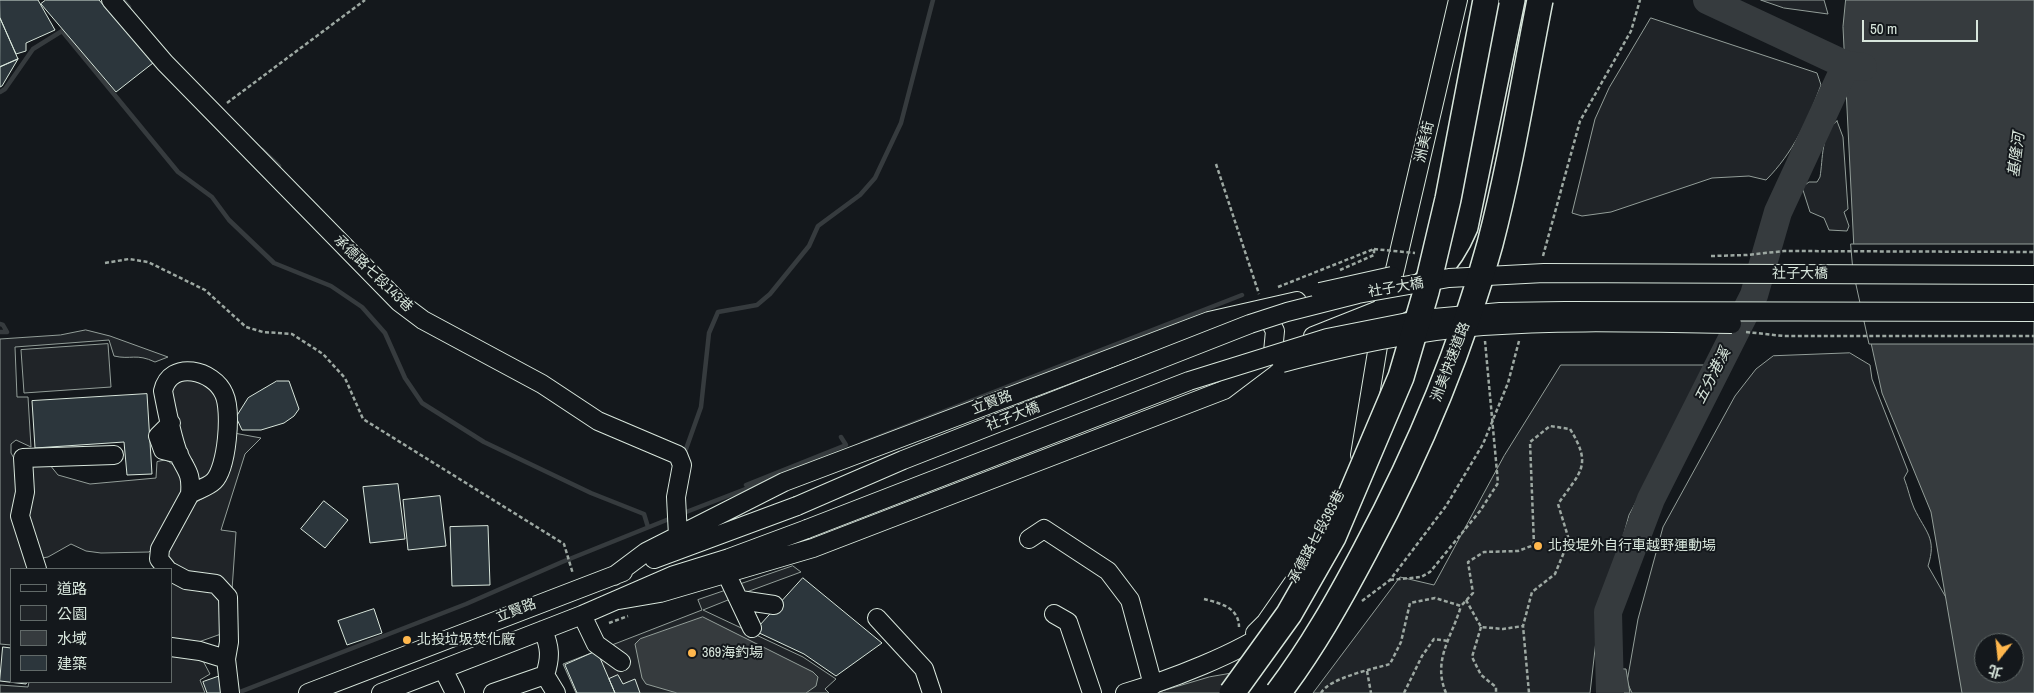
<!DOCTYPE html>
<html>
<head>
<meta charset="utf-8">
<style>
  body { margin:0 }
  #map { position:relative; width:2034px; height:693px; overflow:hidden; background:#14181c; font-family:"Archivo Narrow","Noto Sans TC",sans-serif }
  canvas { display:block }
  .legend { position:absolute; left:10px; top:568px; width:162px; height:115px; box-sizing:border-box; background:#14181c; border:1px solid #626a69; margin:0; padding:6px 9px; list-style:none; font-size:15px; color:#d8e6dc }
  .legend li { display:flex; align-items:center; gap:10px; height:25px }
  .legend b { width:25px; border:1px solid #626a69 }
  .north { position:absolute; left:1974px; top:633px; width:50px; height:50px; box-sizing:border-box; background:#14181c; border:1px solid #626a69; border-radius:50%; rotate:196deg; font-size:14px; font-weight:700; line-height:20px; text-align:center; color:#d8e6dc }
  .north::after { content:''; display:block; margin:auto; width:18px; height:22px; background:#ffb74d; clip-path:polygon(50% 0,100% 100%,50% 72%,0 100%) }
  .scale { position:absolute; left:1862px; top:20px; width:116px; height:22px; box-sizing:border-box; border:2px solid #d8e6dc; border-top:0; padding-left:6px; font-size:15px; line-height:18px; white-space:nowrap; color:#d8e6dc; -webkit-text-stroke:4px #14181c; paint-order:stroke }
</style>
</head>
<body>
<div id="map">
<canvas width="2034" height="693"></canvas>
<ul class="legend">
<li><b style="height:6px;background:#14181c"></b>道路</li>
<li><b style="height:14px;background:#202428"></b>公園</li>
<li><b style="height:14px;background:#363b3e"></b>水域</li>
<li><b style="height:14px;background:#2c363c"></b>建築</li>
</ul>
<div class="north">北</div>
<div class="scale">50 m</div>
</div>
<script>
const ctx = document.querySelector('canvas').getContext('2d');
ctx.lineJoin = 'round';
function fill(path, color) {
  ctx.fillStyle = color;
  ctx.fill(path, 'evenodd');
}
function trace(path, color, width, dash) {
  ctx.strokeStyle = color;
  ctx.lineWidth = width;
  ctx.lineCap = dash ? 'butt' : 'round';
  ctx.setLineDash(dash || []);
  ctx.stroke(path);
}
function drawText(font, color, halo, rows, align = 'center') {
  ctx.font = font + ' "Archivo Narrow","Noto Sans TC",sans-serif';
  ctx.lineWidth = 4;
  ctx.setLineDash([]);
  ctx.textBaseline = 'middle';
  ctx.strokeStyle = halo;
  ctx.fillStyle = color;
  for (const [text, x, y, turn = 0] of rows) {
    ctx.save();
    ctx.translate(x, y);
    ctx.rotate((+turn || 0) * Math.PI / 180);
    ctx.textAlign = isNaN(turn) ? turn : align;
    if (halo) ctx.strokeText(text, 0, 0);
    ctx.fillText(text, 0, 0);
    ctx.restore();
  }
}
const green = new Path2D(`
  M1761,0H1824L1828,14L1784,8Z
  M1651,18L1817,73L1821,85C1808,120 1793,153 1766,180L1749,176L1712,178L1611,212L1582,216L1572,213L1595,119L1609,88Z
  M1837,121L1843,137L1848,209L1844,212L1849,226L1847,231L1829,230L1824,218L1810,212L1802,187L1809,182H1817L1820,177C1823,160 1821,131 1837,121Z
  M86,330L110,336L168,357L155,362C136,353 131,360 114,356L109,340L15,347L17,397H28L31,447L16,440L11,444V453L16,462L18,494L12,511L29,569H11V645L0,644V339L60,335Z
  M108,344L111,387L24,393L21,350Z
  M1850,353L1870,365L1872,379L1908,471L1904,478C1908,488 1910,499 1914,508C1926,533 1937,538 1928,566L1964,629L1967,693H1632L1627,682L1638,619L1663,527L1735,396L1756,369L1773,356Z
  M1561,365H1709L1629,515L1597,632L1590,693H1313L1400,577L1434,585L1504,456Z
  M192,376L217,391L222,442L210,479L199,481L192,459L185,453L170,394L176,380Z
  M234,433L261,438L245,454L221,530L236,532L232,590L174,566L168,559L167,552L191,505L212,493Z
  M166,460C201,479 168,520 156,545L149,552L101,553L86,551L71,544L48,557L42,558L28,520L31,466L50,465L58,475L90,484L156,478L157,462Z
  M793,566L801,572L744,593L741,584Z
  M171,581L208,586L223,603L221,634L193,644L171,641Z
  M730,589L733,598L703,610L803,657L836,679L825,689L829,693H576L563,664L702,610L698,600Z
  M171,654L202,659L210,674L200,680L205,693H0V685L28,687L29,682H171Z`);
fill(green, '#202428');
trace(green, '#939e99', 1);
const parking = new Path2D(`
  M1262,668L1241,693H1155L1209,677Z`);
fill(parking, '#24282b');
trace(parking, '#939e99', 1);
const water = new Path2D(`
  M1846,0H2034V693H1962L1931,512L1882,393L1855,270L1843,27ZM1984,643H2014V673H1984Z
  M703,617L813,672L818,677L816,686L806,693H677L646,684L642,678L635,644L640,639Z
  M1597,668L1626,669L1630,693H1601Z`);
fill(water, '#363b3e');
trace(water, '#939e99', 1);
const pier = new Path2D(`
  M1851,244H2034V344H1869L1853,271Z`);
fill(pier, '#14181c');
trace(pier, '#939e99', 1);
trace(new Path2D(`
  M123,0L129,7
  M0,92L5,89L33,49L62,31L178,172L212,197L229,220L274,263L331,286L362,307L385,333L405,378L422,403L484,442L591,493L644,514L648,527
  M262,150L279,166
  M0,324L3,325L7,332H0
  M863,443L1242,295
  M686,449L701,407L709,333L718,312L757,305L770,294L809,246L818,226L860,195L875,178L901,123L933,0
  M746,485L846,445L841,437
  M681,514L774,478
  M237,693L466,604L562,562L674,517`), '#363b3e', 4.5);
trace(new Path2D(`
  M1707,0L1846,65L1863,67
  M1610,693L1608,612L1651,499L1754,295L1778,212L1846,65`), '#363b3e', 28);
const building = new Path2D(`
  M0,0H38L55,30L26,43V51L16,54L0,18Z
  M46,0H99L153,63L116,92L41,4Z
  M0,18L18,59L0,67Z
  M18,59L2,86L0,87V67Z
  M277,381H289L299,409L294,416L284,423L261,430H242L236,417L248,398Z
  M147,394L152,474L127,475L124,442L35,448L32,401Z
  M398,484L405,539L370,543L363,487Z
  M440,496L446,546L408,550L403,500Z
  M324,501L348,520L325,548L301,529Z
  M488,526L490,585L452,586L450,527Z
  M803,578L882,643L836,676L804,654L755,631Z
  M374,609L382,633L347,645L338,621Z
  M3,647L11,648V682H27L26,684L0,681Z
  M597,651L615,693H577L565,665Z
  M223,675L226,693H207L203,682Z
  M618,675L623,684L635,679L640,693H615L609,679Z`);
fill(building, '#2c363c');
trace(building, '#d8e6dc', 1);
const minor = new Path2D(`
  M111,0L165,63L399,302L423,320L542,384L598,421L678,455L682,465L676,497L678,536
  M1390,291L1458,0
  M1264,310L1275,331L1273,352
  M1313,336L1386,307
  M171,423L158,436L163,450L179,454
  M1360,455L1381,328
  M1029,539L1044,529L1108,571L1130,600L1153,685
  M654,559L797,506
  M37,569L20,516L25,492L23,458L114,455
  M167,569L159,559L160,549L190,494C192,471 185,470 178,453C171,434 167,411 163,391C170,359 214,370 224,394C232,411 227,468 214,481C208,487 197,490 190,494
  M171,572L186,580L216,584L228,597L229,642L226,659L230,693
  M726,573L752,628
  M614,576L646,552L784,482L1209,321L1297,301
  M619,600L660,593L813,548L1224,390L1265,359
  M740,600L774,605
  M1054,614L1068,622L1092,693
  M582,615L596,644L621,662
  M877,618L924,669L932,693
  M1255,633L1266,622L1298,576
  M171,647L200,651L226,659
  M443,669L455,693
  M545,675L556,693
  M308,693L623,572
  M381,693L582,615L674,575L729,558L807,529
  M493,693L545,675C551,657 550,647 543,630
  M1125,693C1169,680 1238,654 1275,627`);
const highway = new Path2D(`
  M1386,307C1424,291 1449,265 1465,227L1512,0`);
trace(minor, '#d8e6dc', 20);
trace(highway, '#d8e6dc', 28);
trace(new Path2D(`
  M227,103L365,0
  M1216,164L1259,294
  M1543,256L1580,121L1631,31L1640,0
  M105,263L129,259L148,262L205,290L246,327L263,332L292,334L323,354L345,378L363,419L564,544L573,574
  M1340,270L1374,255V249
  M1278,287L1374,249
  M1204,599C1219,603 1239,607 1239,627
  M1466,600L1481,627L1503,629L1523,626
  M1362,601L1390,580L1446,506L1483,444L1508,383L1519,341
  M609,623L628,616
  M1481,627L1472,657L1481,675L1496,687V693
  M1367,671L1371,693
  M1321,693C1329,678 1373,669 1390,664L1401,642L1410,603L1435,598L1461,606L1473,593L1468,562L1484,552L1518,551L1534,545L1530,442L1550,426L1570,429C1593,466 1580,472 1558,504L1569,540L1555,574L1532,592L1523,626L1529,693
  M1404,693L1422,656L1434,639L1448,641
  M1446,693C1432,660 1452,637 1461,606`), '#9da8a2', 2.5, [4, 2.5]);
trace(minor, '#14181c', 18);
trace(highway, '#14181c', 25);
const minorBridge = new Path2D(`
  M1320,292L1392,276
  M1282,363C1348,346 1415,331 1483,326C1566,320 1649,323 1732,324
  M797,506L903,460L1250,324L1287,312L1358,294L1449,278L1544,273L2034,275
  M807,529L1189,381L1327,338L1423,319L1500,312L1565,311L2034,312`);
const highwayBridge = new Path2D(`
  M1232,693L1289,614L1333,537L1401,377L1426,292L1448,199L1486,0
  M1278,693C1312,648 1339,600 1365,551C1417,454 1461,351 1490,244C1511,164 1524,81 1540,0`);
trace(minorBridge, '#d8e6dc', 20, []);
trace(highwayBridge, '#d8e6dc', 28, []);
trace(new Path2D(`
  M1374,249L1415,253
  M1711,256L1747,255L1784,251L2034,252
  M1746,332L1784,336H2034
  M1390,580L1421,577L1430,572L1480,511L1498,483L1485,341`), '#9da8a2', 2.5, [4, 2.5]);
trace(minorBridge, '#14181c', 18);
trace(highwayBridge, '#14181c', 25);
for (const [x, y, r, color] of [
  [1538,546,5,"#ffb74d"],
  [407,640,5,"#ffb74d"],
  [692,653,5,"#ffb74d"]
]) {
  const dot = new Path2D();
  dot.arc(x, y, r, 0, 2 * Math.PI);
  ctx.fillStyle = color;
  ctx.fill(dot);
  trace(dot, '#14181c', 2);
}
drawText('14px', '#d8e6dc', '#14181c', [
  ["洲美街",1425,142,-77],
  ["承德路七段143巷",373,274,44],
  ["社子大橋",1800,274],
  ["社子大橋",1396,288,-10],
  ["洲美快速道路",1451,362,-69],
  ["立賢路",992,403,-21],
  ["社子大橋",1013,417,-21],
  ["承德路七段393巷",1317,537,-62],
  ["立賢路",516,611,-21]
]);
drawText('14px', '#d8e6dc', '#14181c', [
  ["北投堤外自行車越野運動場",1548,546],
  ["北投垃圾焚化廠",417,640],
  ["369海釣場",702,653]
], 'left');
drawText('italic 15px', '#d8e6dc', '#14181c', [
  ["基隆河",2017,155,-83],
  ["五分港溪",1713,376,-63]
]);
</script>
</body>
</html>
